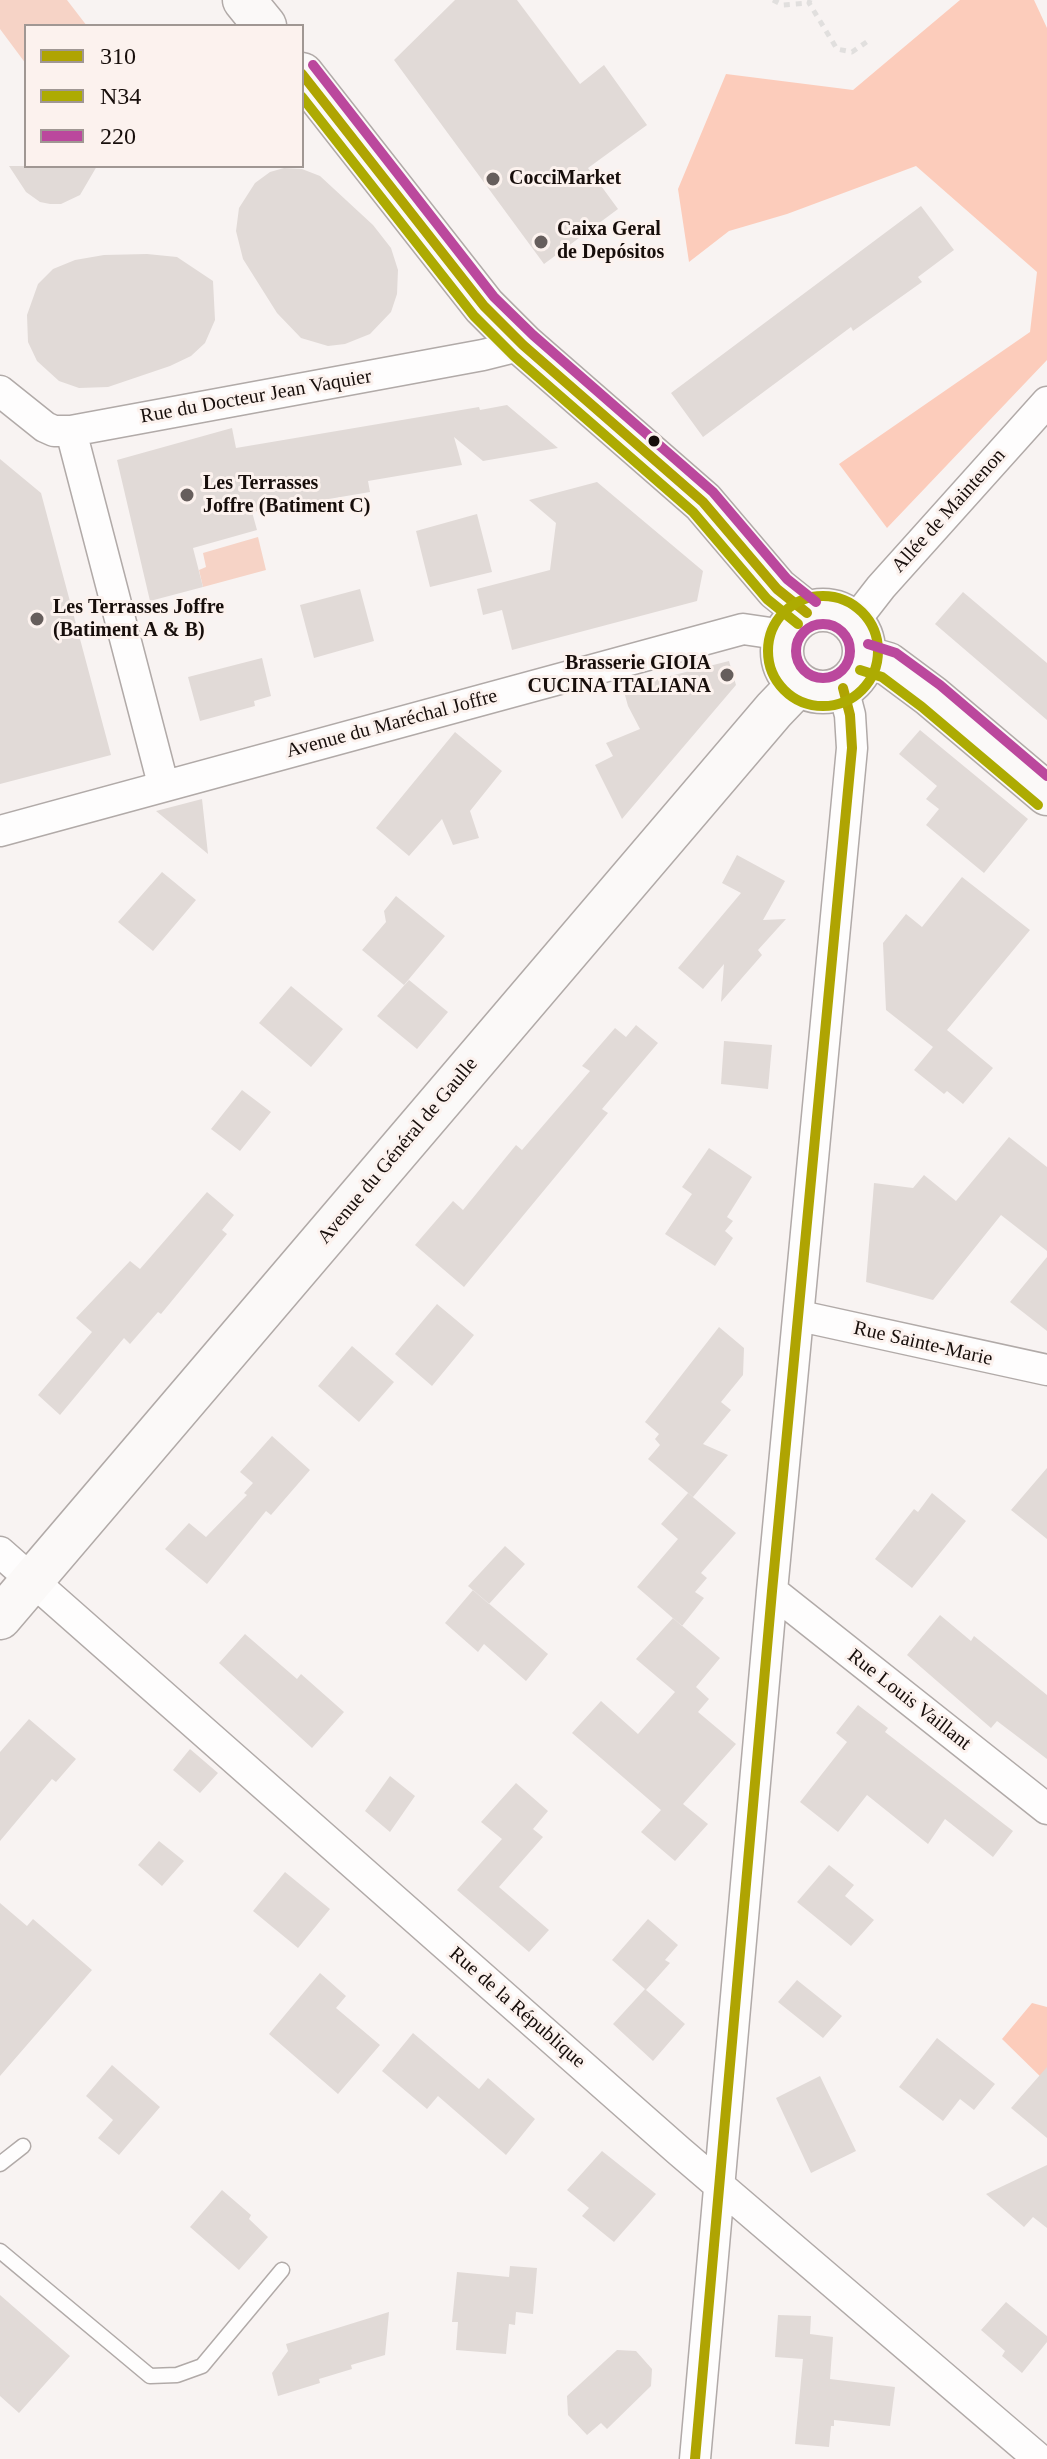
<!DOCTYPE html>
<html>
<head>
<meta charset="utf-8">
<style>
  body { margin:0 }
  #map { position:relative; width:1047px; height:2459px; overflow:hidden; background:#f8f3f2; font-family:"Times New Roman",serif }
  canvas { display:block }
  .legend { position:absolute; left:24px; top:24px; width:280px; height:144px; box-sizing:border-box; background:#fcf2ee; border:2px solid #a09793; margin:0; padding:10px 14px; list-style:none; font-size:24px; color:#170e0b }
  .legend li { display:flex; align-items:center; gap:16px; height:40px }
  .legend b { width:40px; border:2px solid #a09793 }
</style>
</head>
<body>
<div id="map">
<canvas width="1047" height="2459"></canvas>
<ul class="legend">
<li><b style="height:10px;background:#afa402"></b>310</li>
<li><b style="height:10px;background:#adab02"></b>N34</li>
<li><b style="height:10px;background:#bb489d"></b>220</li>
</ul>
</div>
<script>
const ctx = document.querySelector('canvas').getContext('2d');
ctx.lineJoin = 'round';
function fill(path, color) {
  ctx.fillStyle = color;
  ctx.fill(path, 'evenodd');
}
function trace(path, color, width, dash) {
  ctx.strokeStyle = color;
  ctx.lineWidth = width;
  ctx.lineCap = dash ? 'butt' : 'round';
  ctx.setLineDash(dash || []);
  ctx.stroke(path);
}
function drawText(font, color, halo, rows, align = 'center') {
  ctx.font = font + ' "Times New Roman",serif';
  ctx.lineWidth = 6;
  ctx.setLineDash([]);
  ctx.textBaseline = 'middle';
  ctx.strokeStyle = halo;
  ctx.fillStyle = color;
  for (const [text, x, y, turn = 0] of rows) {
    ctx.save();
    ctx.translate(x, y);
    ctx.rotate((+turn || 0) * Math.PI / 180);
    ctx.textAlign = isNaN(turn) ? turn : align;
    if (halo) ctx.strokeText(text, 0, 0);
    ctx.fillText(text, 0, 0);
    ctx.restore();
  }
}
fill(new Path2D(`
  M0,0H67L87,26H26V64L0,29Z
  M258,537L266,570L203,587L199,570L206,567L203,553Z`), '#f6d3c6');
fill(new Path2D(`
  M960,0H1034L1047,28V360L887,528L839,464L1030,332L1037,272L916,166L787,214L729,231L689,262L678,189L726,74L853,90Z
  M1032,2003L1047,2007V2083L1002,2039Z`), '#fcccbb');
fill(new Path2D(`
  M455,0H517L580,84L604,65L647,125L588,168L618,209L544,264L394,60Z
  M9,166H97L80,195L61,204H50L40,202L26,192Z
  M284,168L302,169L320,176L373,225L391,248L398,270L397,294L391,312L370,334L345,344L328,346L301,338L277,313L243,259L236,231L239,208L255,183L270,172Z
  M921,206L954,250L918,277L922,282L853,331L851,327L703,437L671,393Z
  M147,254L177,257L213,281L215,320L205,343L191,356L170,366L108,387L79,388L59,381L37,361L28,342L27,315L38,284L53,269L75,260L104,255Z
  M507,405L558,448L483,461L454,437L462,465L368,481L370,492L252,512L257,530L193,548L203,587L150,601L117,460L232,428L236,448L479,407L480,410Z
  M0,459L41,493L111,755L0,784Z
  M597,482L703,571L697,601L512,650L502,610L483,615L477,589L550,570L556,523L529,500Z
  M477,514L492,572L430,587L416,531Z
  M360,589L374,641L314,658L300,605Z
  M963,592L1047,663V720L935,624Z
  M262,658L271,696L254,701L255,706L200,721L188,677Z
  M729,661L736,685L622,819L595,765L613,756L606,743L640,729L628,706L623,688Z
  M920,730L1028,819L984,873L926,825L939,809L926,799L937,786L899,754Z
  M455,732L502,771L470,811L479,838L453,845L442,819L409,856L376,828Z
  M202,799L208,854L156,811Z
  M737,855L785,881L763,920L786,919L758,950L762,955L721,1002L724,964L703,989L678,968L741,893L722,883Z
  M162,872L196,900L153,951L118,922Z
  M962,877L1030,930L947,1030L993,1068L963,1104L947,1091L944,1094L914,1070L947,1030L933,1047L886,1010L883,943L906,914L922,927Z
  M396,896L445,936L404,985L362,950L386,922L384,911Z
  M409,980L448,1012L417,1049L377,1016Z
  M291,986L343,1029L311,1067L259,1023Z
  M636,1025L658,1043L602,1109L608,1113L464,1287L415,1245L453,1201L463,1210L516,1145L522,1150L590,1071L582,1066L615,1028L626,1037Z
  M724,1041L772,1045L768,1089L721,1084Z
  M242,1090L271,1112L240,1151L211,1129Z
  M1009,1137L1047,1167V1251L1001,1215L933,1300L866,1282L874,1183L913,1188L924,1175L956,1201Z
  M709,1148L752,1177L727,1217L733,1221L725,1231L733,1238L715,1266L665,1234L692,1194L682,1187Z
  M207,1192L234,1215L222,1230L227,1234L161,1314L158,1312L130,1344L124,1338L60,1415L38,1395L92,1332L76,1318L130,1261L140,1269Z
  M1047,1257V1331L1010,1302Z
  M437,1304L474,1335L432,1386L395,1354Z
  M719,1327L744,1348L743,1375L721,1402L731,1410L703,1444L728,1455L693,1497L648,1459L660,1445L655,1439L659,1434L645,1422Z
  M352,1346L394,1382L359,1422L318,1386Z
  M272,1436L310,1470L271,1515L266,1511L207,1584L165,1549L189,1523L206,1537L247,1495L244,1493L253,1483L240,1472Z
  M1047,1468V1539L1011,1510Z
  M688,1493L736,1533L701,1573L707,1578L695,1592L704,1598L682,1626L637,1587L678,1539L661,1524Z
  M932,1493L966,1521L912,1588L875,1559L914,1509L918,1512Z
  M505,1546L525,1564L489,1604L468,1586Z
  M473,1590L548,1654L526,1681L484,1644L478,1652L445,1623Z
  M940,1615L971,1641L974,1636L1047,1695V1759L997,1721L991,1728L907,1655Z
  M673,1618L720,1658L696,1687L709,1699L698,1712L736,1744L683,1804L708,1824L675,1861L641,1832L661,1810L572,1733L601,1701L638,1734L675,1692L636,1659Z
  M245,1634L297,1679L301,1674L344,1712L312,1748L219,1663Z
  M858,1705L888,1728L885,1732L1013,1831L993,1857L945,1819L928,1844L867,1795L838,1832L800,1802L847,1742L836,1733Z
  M29,1719L76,1759L56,1782L52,1779L0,1841V1752Z
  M190,1749L218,1773L200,1793L173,1770Z
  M390,1776L415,1796L390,1832L365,1811Z
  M516,1783L548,1811L533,1829L543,1837L499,1887L549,1930L529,1952L457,1890L502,1839L481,1822Z
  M159,1841L184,1861L162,1886L138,1865Z
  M829,1865L854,1885L845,1896L874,1920L851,1946L797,1902Z
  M285,1872L330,1909L298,1948L253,1911Z
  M0,1903L27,1926L33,1919L92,1970L0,2076Z
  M648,1919L678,1945L665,1960L670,1963L646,1990L685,2024L653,2061L613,2024L645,1989L612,1960Z
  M320,1973L346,1996L336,2008L380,2045L338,2094L269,2034Z
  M797,1980L842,2016L823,2038L778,2002Z
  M413,2033L479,2089L488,2078L535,2119L506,2155L438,2096L427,2109L382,2071Z
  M937,2038L995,2084L974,2110L960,2099L943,2121L899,2087Z
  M112,2065L160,2107L119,2155L98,2138L113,2120L86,2096Z
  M1047,2067V2138L1011,2108Z
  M820,2076L856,2151L811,2173L776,2098Z
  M602,2151L656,2194L614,2242L582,2216L589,2208L567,2190Z
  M1047,2165V2228L1033,2217L1024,2227L986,2194Z
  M222,2190L251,2215L249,2219L268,2237L239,2270L190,2227Z
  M510,2266L537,2268L533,2314L516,2312L515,2325L509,2324L506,2354L456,2350L458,2322H452L457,2272L509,2277Z
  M0,2295L70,2356L19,2413L0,2396Z
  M1006,2302L1047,2336V2342L1022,2373L1002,2356L1005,2351L981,2330Z
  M389,2312L385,2355L351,2365L352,2369L319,2379L320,2383L278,2396L272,2373L288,2351L286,2344Z
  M778,2315L811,2316L810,2334L833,2337L830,2379L895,2387L890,2426L834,2420V2426H831L829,2447L795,2444L803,2359L775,2357Z
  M617,2350L636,2351L652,2369L651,2386L607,2429L601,2423L587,2435L568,2415L567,2396Z`), '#e1dad7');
const lane = new Path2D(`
  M0,2164L23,2146
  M0,2251L150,2376L177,2375L202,2366L282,2270`);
const street = new Path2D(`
  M0,391L45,427L54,431H71L483,355L523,345
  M71,431L163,784
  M853,623L881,587L1047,402
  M0,831L743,629L784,635
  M800,1316L1047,1370
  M0,1552L679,2151L1039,2459
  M772,1591L1047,1809
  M695,2459L772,1591L852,748L850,715L843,688`);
const secondary = new Path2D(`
  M244,0L265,26
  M302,74L484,306L523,345L703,502L777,589L807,613
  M782 651a41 41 0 1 1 82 0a41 41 0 1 1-82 0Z
  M864,657L888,664L931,696L1047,794
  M0,1618L774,710L798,685`);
trace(lane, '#b1aaa8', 17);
trace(street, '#b1aaa8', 33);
trace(secondary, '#b1aaa8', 45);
trace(new Path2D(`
  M773,0L783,5L809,3
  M810,0L809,3L837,49L852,52L868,41`), '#e1dfde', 5, [6, 6]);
trace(lane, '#fefdfd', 14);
trace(street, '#fefdfd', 30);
trace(secondary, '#fbf9f8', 42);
trace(new Path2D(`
  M302,74L484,306L523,345L703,502L777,589L807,613
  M695,2459L772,1591L852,748L850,715L843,688`), '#afa402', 10);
trace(new Path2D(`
  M302,97L474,316L514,356L693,512L767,599L798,624
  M768 651a55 55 0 1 1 110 0a55 55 0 1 1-110 0Z
  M860,670L882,677L922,707L1038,805`), '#adab02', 10);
trace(new Path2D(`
  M313,65L494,297L533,335L713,492L787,579L816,602
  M796 651a27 27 0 1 1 54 0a27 27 0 1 1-54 0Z
  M868,644L896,653L940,685L1047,776`), '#bb489d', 10);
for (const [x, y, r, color] of [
  [493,179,8,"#665e5c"],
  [541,242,8,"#665e5c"],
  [654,441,7,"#170e0b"],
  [187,495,8,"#665e5c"],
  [37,619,8,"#665e5c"],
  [727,675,8,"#665e5c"]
]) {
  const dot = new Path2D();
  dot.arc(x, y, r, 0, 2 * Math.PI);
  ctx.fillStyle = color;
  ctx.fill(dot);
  trace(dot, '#fcf2ee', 3);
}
drawText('bold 20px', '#170e0b', '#fcf2ee', [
  ["CocciMarket",509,179],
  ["Caixa Geral",557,230],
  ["de Depósitos",557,253],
  ["Les Terrasses",203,484],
  ["Joffre (Batiment C)",203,507],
  ["Les Terrasses Joffre",53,608],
  ["(Batiment A & B)",53,631],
  ["Brasserie GIOIA",711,664,"right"],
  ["CUCINA ITALIANA",711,687,"right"]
], 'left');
drawText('20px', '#170e0b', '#fcf2ee', [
  ["Rue du Docteur Jean Vaquier",256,397,-10],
  ["Allée de Maintenon",949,511,-48],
  ["Avenue du Maréchal Joffre",392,724,-15],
  ["Avenue du Général de Gaulle",398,1151,-50],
  ["Rue Sainte-Marie",923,1344,13],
  ["Rue Louis Vaillant",909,1700,38],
  ["Rue de la République",517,2008,41]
]);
</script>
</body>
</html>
